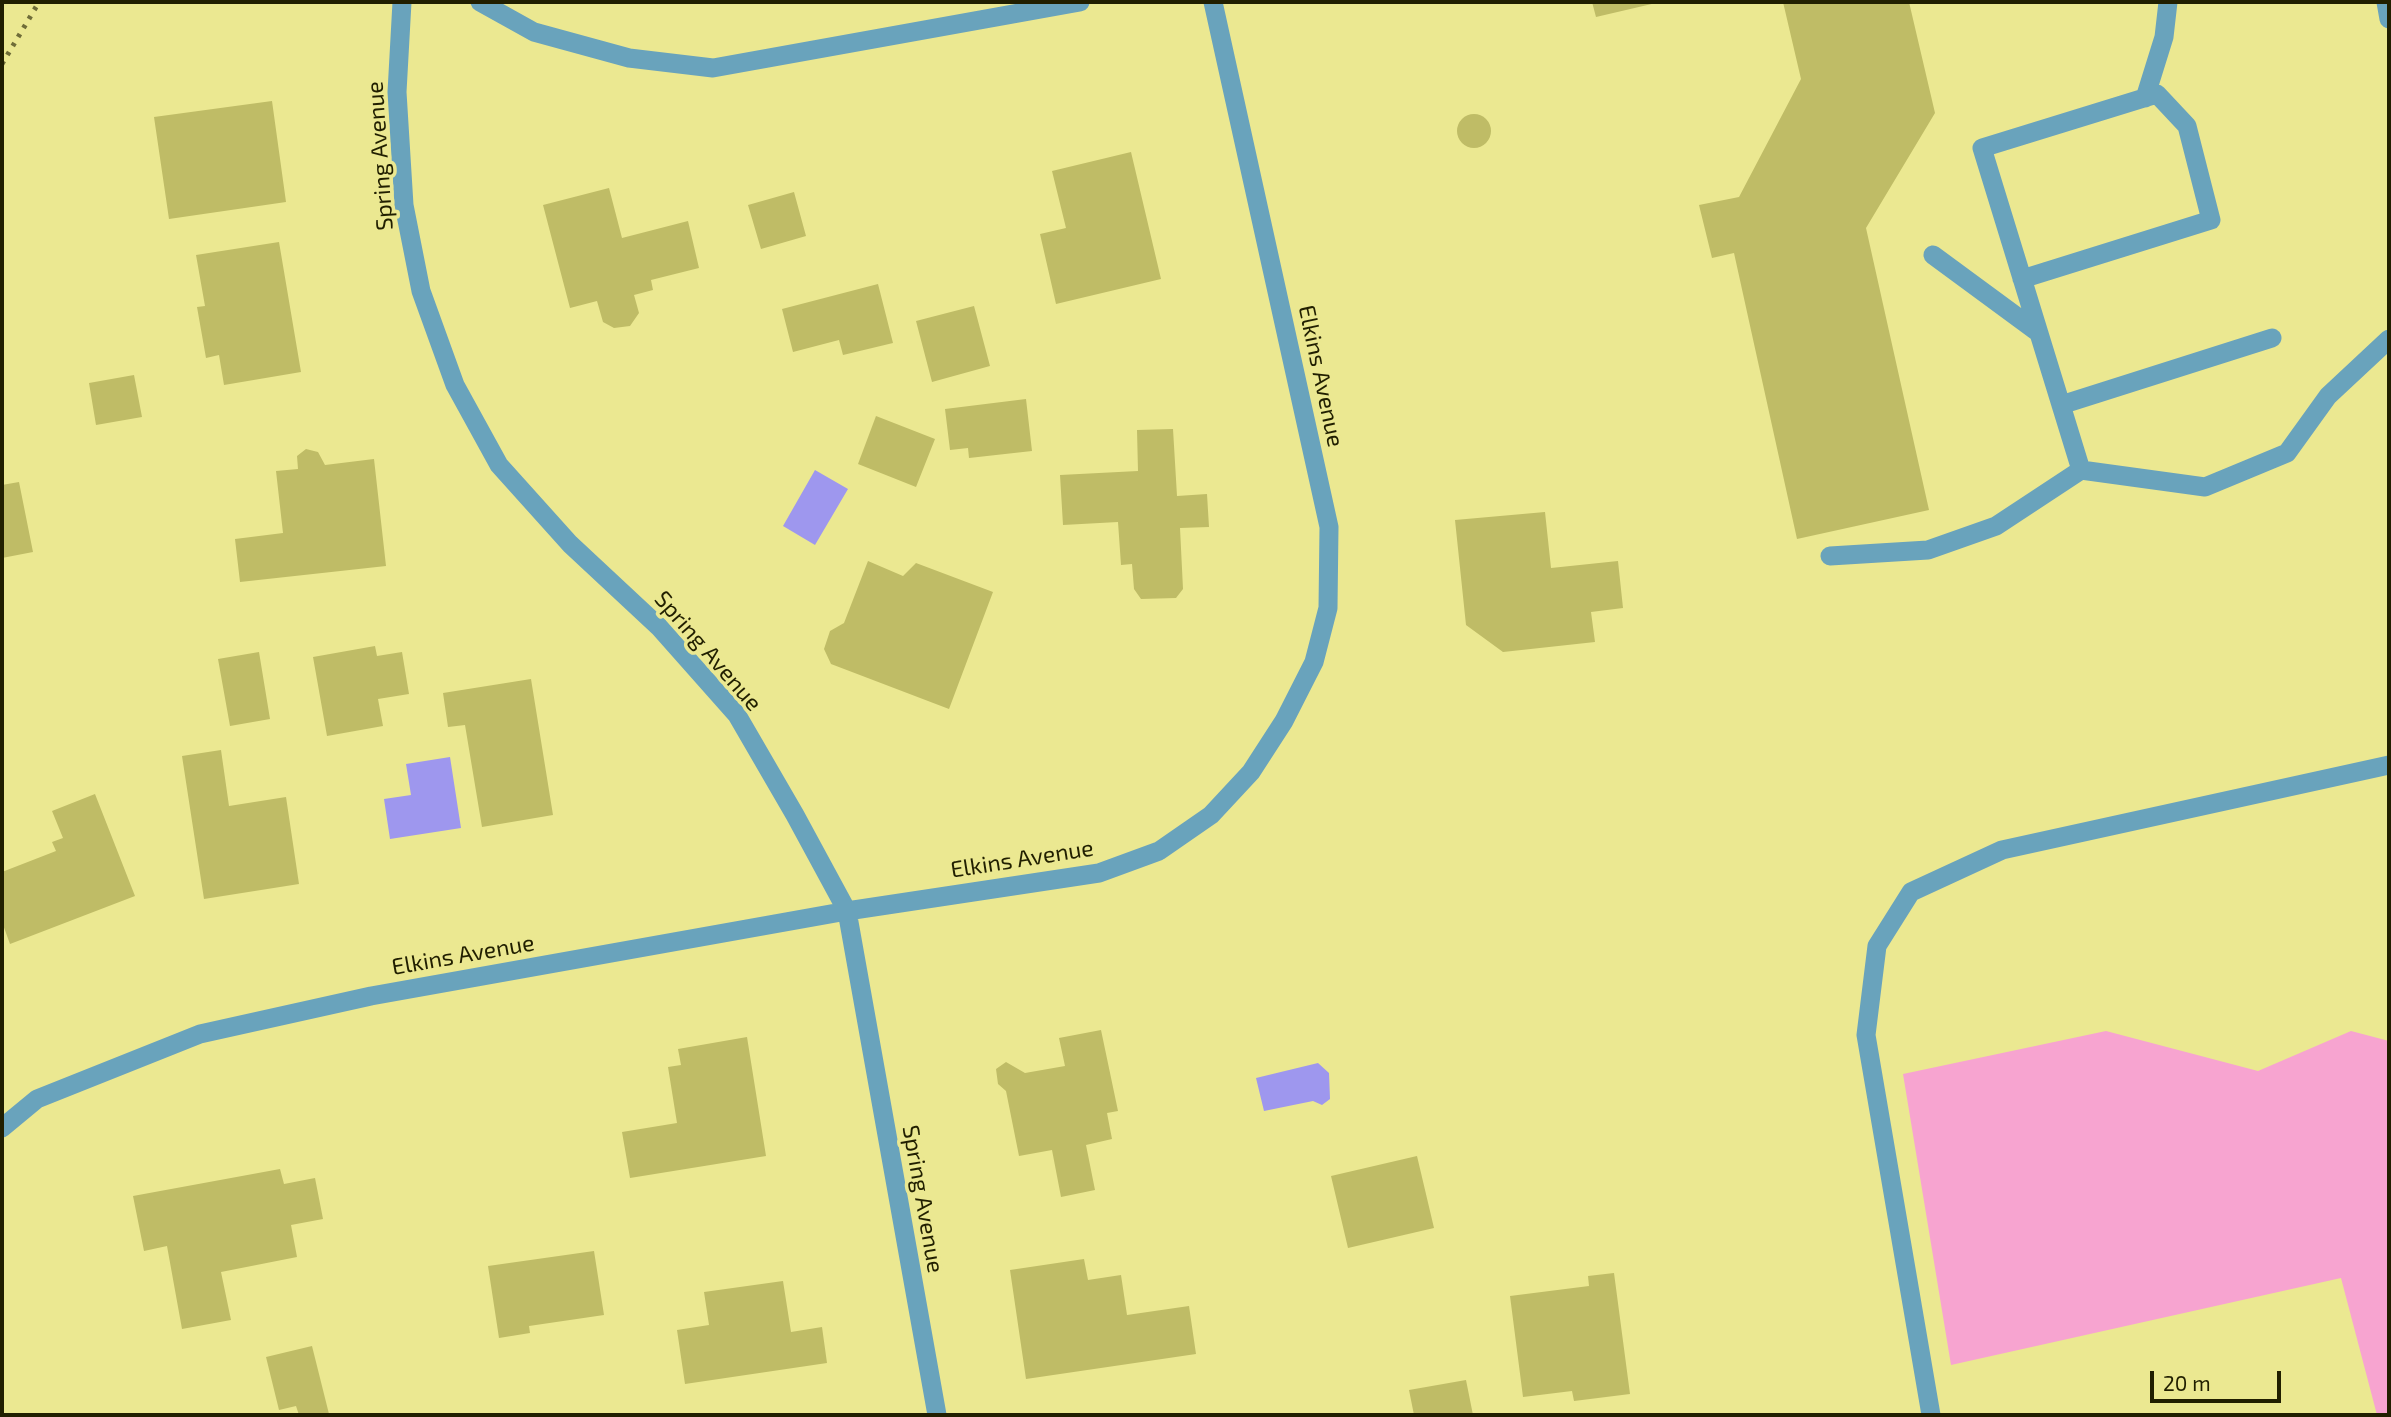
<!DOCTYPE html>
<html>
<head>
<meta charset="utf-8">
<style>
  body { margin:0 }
  #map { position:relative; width:2391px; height:1417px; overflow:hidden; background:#ebe891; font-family:"Exo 2",sans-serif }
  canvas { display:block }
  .frame { position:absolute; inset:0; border:4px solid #211f00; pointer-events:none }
  .scale { position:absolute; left:2150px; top:1371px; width:131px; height:32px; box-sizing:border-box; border:4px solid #211f00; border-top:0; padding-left:9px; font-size:21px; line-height:24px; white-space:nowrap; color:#211f00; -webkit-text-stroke:5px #ebe891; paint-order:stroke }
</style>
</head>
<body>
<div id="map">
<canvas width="2391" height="1417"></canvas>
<div class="frame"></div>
<div class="scale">20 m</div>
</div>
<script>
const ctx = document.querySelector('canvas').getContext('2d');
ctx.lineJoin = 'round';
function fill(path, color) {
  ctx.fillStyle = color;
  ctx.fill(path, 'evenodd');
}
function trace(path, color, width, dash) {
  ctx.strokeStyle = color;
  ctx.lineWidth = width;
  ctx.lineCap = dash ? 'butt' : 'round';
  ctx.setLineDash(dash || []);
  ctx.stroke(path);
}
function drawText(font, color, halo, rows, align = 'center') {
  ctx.font = font + ' "Exo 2",sans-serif';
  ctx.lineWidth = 7;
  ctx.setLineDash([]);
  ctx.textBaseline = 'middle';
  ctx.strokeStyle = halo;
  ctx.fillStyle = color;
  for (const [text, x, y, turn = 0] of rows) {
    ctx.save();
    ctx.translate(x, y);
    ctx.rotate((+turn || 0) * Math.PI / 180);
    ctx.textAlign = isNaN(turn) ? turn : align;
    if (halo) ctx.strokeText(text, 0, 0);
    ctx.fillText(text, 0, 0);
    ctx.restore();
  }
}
fill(new Path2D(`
  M2106,1031L2258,1071L2351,1031L2389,1041V1415H2377L2341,1278L1951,1365L1903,1074Z`), '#f7a4d0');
fill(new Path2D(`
  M815,470L848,489L815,545L783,526Z
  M450,757L461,828L390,839L384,799L411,795L406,764Z
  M1318,1063L1329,1073L1330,1099L1322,1105L1313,1101L1264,1111L1256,1078Z`), '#9e97ee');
fill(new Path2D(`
  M1592,2H1656V3L1596,17Z
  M1783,2H1909L1935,113L1866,228L1929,510L1797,539L1734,253L1712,258L1699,205L1739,197L1801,79Z
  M272,101L286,202L169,219L154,117Z
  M1457 131a17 17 0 1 1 34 0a17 17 0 1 1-34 0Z
  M1131,152L1161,279L1056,304L1040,234L1066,228L1052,171Z
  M609,188L622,238L688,221L699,268L651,280L653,290L634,295L639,313L630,326L614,328L603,322L597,301L570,308L543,205Z
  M794,192L806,236L761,249L748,205Z
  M279,242L301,372L224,385L219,355L206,358L197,307L205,306L196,255Z
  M878,284L893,343L843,355L839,340L793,352L782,309Z
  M974,306L990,366L932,382L916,321Z
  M134,375L142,417L96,425L89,383Z
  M1026,399L1032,451L969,458L968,448L950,450L945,409Z
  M876,416L935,439L916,487L858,464Z
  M1173,429L1177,496L1207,494L1209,527L1180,528L1183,589L1176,598L1141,599L1134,589L1132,564L1121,565L1118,522L1063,525L1060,475L1138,471L1137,430Z
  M306,449L318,452L325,465L374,459L386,566L240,582L235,539L283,533L276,471L298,469L297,456Z
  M19,482L33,552L2,558V485Z
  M1545,512L1551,568L1618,561L1623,608L1591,612L1595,642L1503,652L1466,625L1455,520Z
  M868,561L903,576L916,563L993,592L949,709L831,664L824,649L830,631L844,623Z
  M375,646L377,656L402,652L409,694L378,699L383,726L327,736L313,657Z
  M259,652L270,719L230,726L218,659Z
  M531,679L553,815L482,827L465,725L448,727L443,693Z
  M221,750L229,806L286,797L299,884L204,899L182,756Z
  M95,794L135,896L10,944L2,922V872L56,851L52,842L63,838L52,811Z
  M1101,1030L1118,1111L1107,1113L1112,1139L1086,1145L1095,1190L1061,1197L1052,1150L1019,1156L1006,1091L998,1084L996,1069L1006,1062L1025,1073L1065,1066L1059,1038Z
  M747,1037L766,1156L630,1178L622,1132L677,1123L668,1067L681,1065L678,1049Z
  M1417,1156L1434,1228L1348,1248L1331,1176Z
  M280,1169L284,1184L315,1178L323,1219L291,1225L297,1257L221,1272L231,1320L182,1329L167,1246L144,1251L133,1196Z
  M594,1251L604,1315L529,1326L530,1333L499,1338L488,1266Z
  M1084,1259L1088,1280L1121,1275L1127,1315L1189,1306L1196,1354L1026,1379L1010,1270Z
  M1614,1273L1630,1394L1574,1401L1572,1391L1523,1397L1510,1296L1589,1286L1588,1276Z
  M783,1281L791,1332L822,1327L827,1363L685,1384L677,1330L709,1325L704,1292Z
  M312,1346L329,1414L299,1415L296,1406L279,1410L266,1357Z
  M1466,1380L1473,1415H1414L1409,1390Z`), '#bfbc66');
trace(new Path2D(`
  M2145,98L2164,37L2168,2
  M1933,255L2039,333
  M2022,279L2211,220L2187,126L2157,94L1982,148L2081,470
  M2061,405L2272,338
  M1830,556L1928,550L1996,526L2081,470L2205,487L2287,453L2328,396L2389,339
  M1931,1415L1866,1035L1877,946L1911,892L2002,850L2389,765`), '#69a3bc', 19);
trace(new Path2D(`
  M402,2L397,92L404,205L421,291L455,385L499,465L570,544L659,627L737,715L795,815L847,911L937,1415
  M480,2L534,32L629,58L713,68L1080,2
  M2386,2L2389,19
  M2,1128L37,1099L200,1034L371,996L847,911L1099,873L1159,851L1211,815L1251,772L1284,721L1314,662L1328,608L1329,527L1213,2`), '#69a3bc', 19);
trace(new Path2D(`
  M2,64L39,2`), '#6f6d38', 5, [3.5, 7]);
drawText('23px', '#211f00', '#ebe891', [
  ["Spring Avenue",380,156,-94],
  ["Elkins Avenue",1321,376,78],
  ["Spring Avenue",708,651,49],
  ["Elkins Avenue",1022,859,-9],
  ["Elkins Avenue",463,955,-10],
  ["Spring Avenue",923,1199,80]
]);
</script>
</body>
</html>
